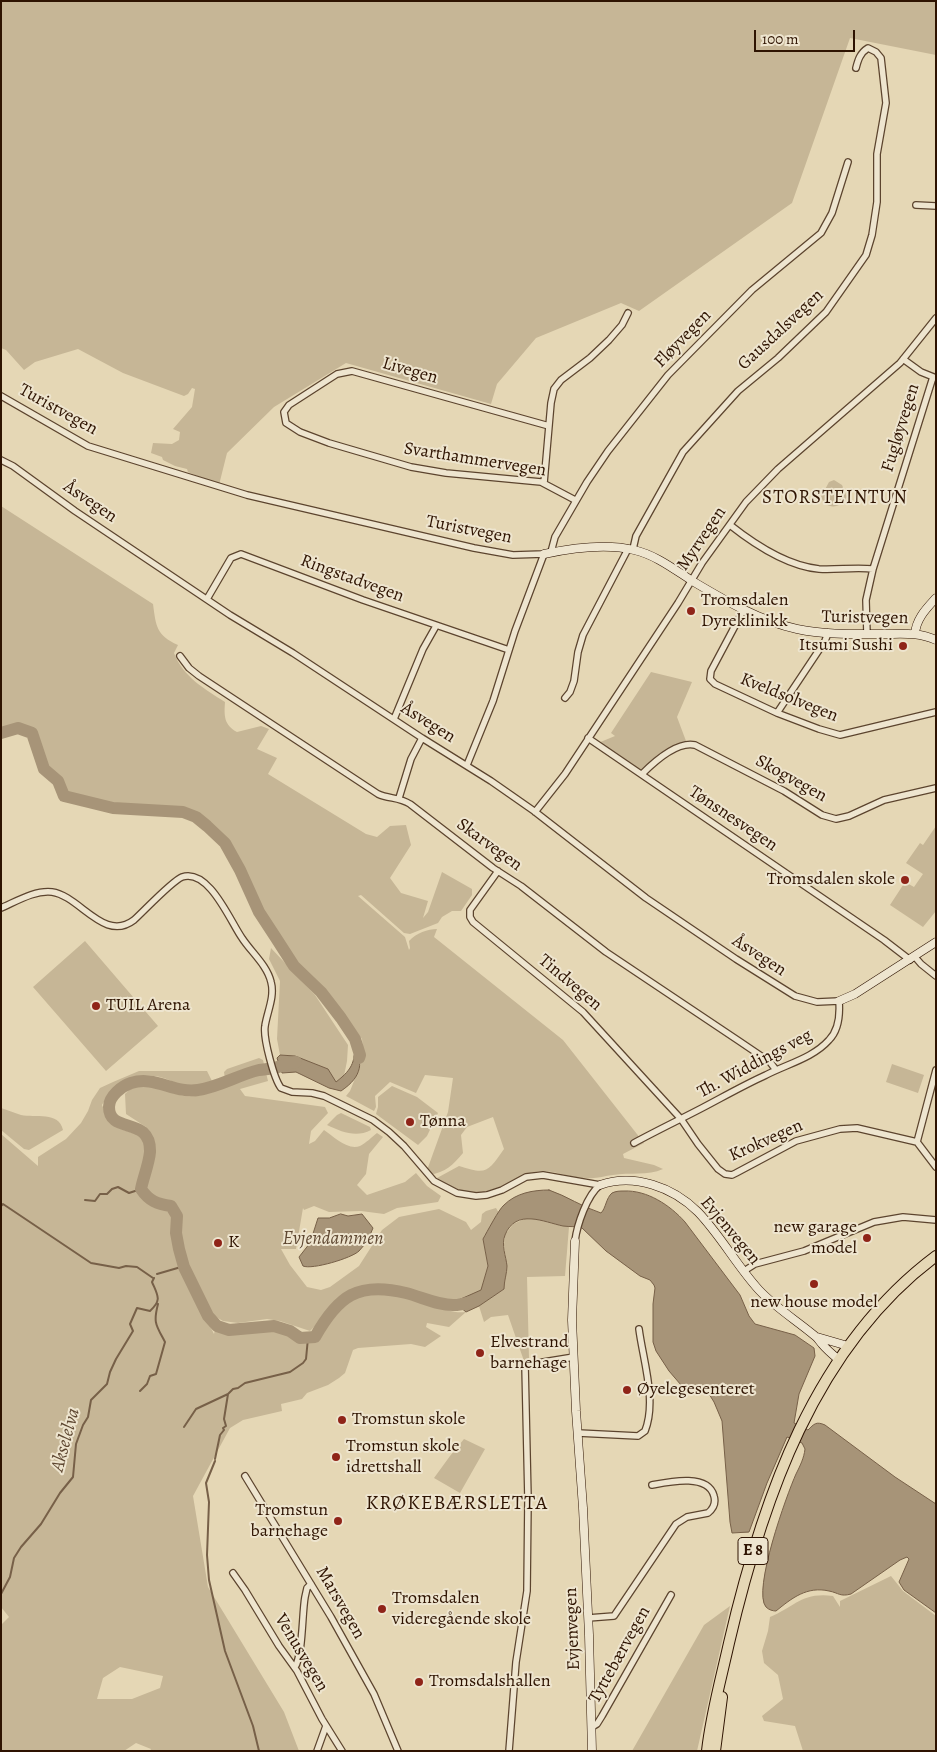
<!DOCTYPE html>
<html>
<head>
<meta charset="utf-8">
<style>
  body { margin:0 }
  #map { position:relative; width:937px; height:1752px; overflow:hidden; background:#e5d7b5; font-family:Alegreya,serif }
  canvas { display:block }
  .frame { position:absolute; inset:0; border:2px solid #2e1301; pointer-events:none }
  .scale { position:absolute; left:754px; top:30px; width:101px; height:22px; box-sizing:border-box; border:2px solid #2e1301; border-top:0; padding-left:6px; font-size:15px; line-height:18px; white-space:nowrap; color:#2e1301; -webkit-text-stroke:4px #eee5cf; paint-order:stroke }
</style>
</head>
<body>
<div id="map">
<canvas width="937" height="1752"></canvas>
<div class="frame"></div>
<div class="scale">100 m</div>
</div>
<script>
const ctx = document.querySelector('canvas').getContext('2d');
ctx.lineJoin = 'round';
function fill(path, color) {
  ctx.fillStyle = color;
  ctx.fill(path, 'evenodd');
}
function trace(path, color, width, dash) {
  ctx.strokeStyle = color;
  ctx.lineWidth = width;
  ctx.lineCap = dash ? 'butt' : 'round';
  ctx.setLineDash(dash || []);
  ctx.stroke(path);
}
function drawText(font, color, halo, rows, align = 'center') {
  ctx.font = font + ' Alegreya,serif';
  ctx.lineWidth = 4;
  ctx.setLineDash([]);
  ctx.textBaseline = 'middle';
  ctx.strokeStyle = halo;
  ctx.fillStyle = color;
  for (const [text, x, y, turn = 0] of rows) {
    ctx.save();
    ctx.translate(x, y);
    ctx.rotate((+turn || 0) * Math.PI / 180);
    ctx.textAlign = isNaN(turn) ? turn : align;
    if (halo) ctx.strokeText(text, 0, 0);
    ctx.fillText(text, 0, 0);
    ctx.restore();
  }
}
fill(new Path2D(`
  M1,1H936V55L850,38L792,203L639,311L621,303L536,338L497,384L491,404L346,363L274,407L227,453L219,485L188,472L187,469L175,466L163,460L162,457L151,453L153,443L172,444L179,440L180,432L173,429L192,407L195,389L192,388L188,394L184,396L123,373L78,349L35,362L24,370L6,350L1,348Z
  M834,480L842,485L847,497C841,508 827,511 821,497L829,482Z
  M1,506L153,604C156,626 156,635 178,645L174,653C183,677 205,689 225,702C224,716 224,725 237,732L261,726L269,729L257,749L277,758L268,774L366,834L377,837L390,826L406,825L411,845L390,878L401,893L428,901L423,918L428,912L442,872L472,889V895L461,911H452L442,917L438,923L410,934L404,933L361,895L358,896L405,937L409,950L410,948L409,941C416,933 428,929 437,929L434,937L563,1040L644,1143L623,1154L624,1158L654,1165L663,1169C648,1176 629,1172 613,1175C604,1176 596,1179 587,1178C571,1178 557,1171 541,1171C518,1172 500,1193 476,1193C461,1192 449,1186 437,1178L459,1166C487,1175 488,1172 504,1149L493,1117L467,1127L461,1135L463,1153C453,1165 446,1172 429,1175L426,1173L448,1112L453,1078L425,1075L416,1093L390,1082L375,1096L376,1107L374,1111L346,1096L350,1091L364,1056L362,1039L324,988L299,964L278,935L262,910L224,843L195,817L183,812L112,808L63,795L57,781L44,768L31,732L17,727L1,732Z
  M651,672L692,682L677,717L686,741L641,771L598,743L615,736L611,733Z
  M936,826V911L923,927L890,905L905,882L914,887L923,874L906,863L920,843L923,845Z
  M85,941L158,1026L106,1071L33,987Z
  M271,948L315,995L348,1045L347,1061L344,1076L336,1082L295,1056L280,1055L277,1039L280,981L269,959Z
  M259,1058L263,1060L268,1081L240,1089L245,1096L325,1107L328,1113L311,1131L309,1144L315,1141L324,1130C333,1136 348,1151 360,1146C366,1143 372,1137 377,1133L383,1137L369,1154L366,1174L357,1185L367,1195L405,1182L416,1173L427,1186L441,1196L438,1202L397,1208L384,1214L361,1211L329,1212L314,1206L304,1210L303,1208L296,1249H281L290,1265L307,1287L321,1290L330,1287L359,1266L382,1230L399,1217L439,1209L466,1222L471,1230L481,1222L482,1214L486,1211L496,1208L499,1213L483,1239L488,1266L481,1291L454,1302L389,1288L359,1289L334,1307L310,1331L280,1321L267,1319L238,1323L223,1321L216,1317L209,1311L186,1264L181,1229L172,1231L178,1263L214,1334L216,1326L229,1330L274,1327L290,1331L300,1339L315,1338C324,1323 342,1296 361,1292C382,1287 417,1295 437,1303C452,1310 447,1313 466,1312L449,1327L427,1323L426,1327L441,1336L425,1347L411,1344L358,1348L353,1350L345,1373L339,1378L328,1385L307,1393L302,1399L281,1404L282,1411L243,1420L230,1428L193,1496L208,1587L284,1712L299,1751H150L151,1749L136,1743L124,1751H1V1625L9,1617L1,1607V1134L38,1166V1157L66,1139L81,1123L88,1111L92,1100L100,1088L113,1082L139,1071H207L213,1083C203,1085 193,1087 182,1085C175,1083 168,1079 160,1077C135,1071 114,1083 102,1105C111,1126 113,1126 135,1134L146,1127L126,1114L125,1094C143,1075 163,1092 184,1096C198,1098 213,1092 226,1086L224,1072L227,1069ZM120,1667L163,1676L160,1688L132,1699H97L103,1678Z
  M892,1064L924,1075L918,1093L886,1082Z
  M392,1086L417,1097L438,1113L427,1136L418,1145L376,1114L378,1107V1097Z
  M1,1108C8,1110 14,1113 21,1115C35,1118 59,1111 63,1130L29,1150L24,1149L1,1130Z
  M341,1113L370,1127L371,1130C356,1138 342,1132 327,1125L337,1115Z
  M574,1215L609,1226L787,1437L767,1483L748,1533L732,1531L722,1421L714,1402L709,1394L700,1390L687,1392L669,1371L656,1351L653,1342V1304L655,1288L654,1285L650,1280L640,1276L606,1251L582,1228L576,1226L569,1227L565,1276L527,1277L529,1358L524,1361L508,1315L491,1317L484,1322L479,1306L504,1289L507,1268L504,1245L505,1235L513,1224L527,1218L540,1219L569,1227Z
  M464,1439L485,1449L460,1493L434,1478L450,1456Z
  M891,1576L903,1591L936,1616V1751H803L795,1726L764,1721L762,1716L783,1699L778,1675L764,1663L762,1651L768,1631L770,1617C795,1607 801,1592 833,1596L840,1607V1601Z
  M730,1606L697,1751H632L704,1625Z`), '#c6b696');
const water = new Path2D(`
  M355,1039C363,1063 363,1076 341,1091L329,1088L296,1072L282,1073L277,1058L280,1055L295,1056L328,1069L336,1082C354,1068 355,1061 355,1039Z
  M549,1190C567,1196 582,1207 601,1213C606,1208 606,1198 612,1193C616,1191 620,1191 624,1191C647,1190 670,1205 685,1222L740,1295L749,1316L755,1324L795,1335L814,1348L815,1356L799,1394L794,1423L808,1430C814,1424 816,1421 825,1425L895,1477L936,1504V1613L904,1590L899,1582L909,1559L907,1557L900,1560L851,1594C840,1597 839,1593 829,1591C807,1586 792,1598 776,1611C773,1611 769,1610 766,1607C752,1591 787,1494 796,1474C800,1466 804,1458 805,1449L802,1443L787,1437L767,1483L749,1532L732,1533L730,1522L722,1421L714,1402L709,1394L700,1390L687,1392L669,1371L656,1351L653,1342V1304L655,1288L654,1285L650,1280L640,1276L606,1251L582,1228C576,1226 570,1227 563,1226C544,1222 516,1208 505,1235C501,1245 506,1256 507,1266C507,1273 504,1281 504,1289L479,1306L466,1312L454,1302L481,1290L488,1266L483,1239C487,1232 499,1209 504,1205C516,1193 533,1190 549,1190Z
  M341,1214L348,1216L362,1214L373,1228C370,1236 365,1245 359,1251C352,1258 312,1270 303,1266L299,1257L310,1243L318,1218H329Z`);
fill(water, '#a79478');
trace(water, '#776048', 1);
trace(new Path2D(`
  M85,1200L95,1201L100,1194H107L112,1189L118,1187L129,1193L141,1189
  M1,1206L3,1204L91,1263L119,1268L126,1266L137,1267L153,1278
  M157,1274L181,1267L185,1269
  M140,1391L147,1384L150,1376L156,1374L165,1342C156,1325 153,1323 158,1304
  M184,1427L196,1409L228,1394L233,1389L238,1388L245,1383L290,1372L303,1363L306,1359L308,1338
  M215,1459L220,1435L224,1430L223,1428L226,1426L224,1419L228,1394
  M215,1461L206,1483L209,1502L207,1555L209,1580L225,1651L253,1726L259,1751
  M1,1594L10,1577L14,1558L21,1547L41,1524L60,1493L73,1477L76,1444L83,1425L88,1417L91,1400L107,1384L110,1372L116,1359L133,1331L130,1324L137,1308L150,1311C162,1300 158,1296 152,1282L154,1278`), '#776048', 2);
trace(new Path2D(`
  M1,733L18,728L32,733L44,769L58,781L64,796L113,808L183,812L196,817L207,826L225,843L240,870L259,912L276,938L294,966L321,992L341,1018L355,1039L360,1055L359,1058
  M296,1062C290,1062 284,1066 278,1067C272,1069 265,1069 259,1070C238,1075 219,1087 198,1090C174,1094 155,1075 131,1083C122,1086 109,1096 109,1107C109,1135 151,1115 150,1152C149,1164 143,1178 141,1189C149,1201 157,1204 171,1206L177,1216L176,1233L179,1249L184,1267L208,1316L217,1326L229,1330L274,1326L290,1331L300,1338L315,1337C338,1296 358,1281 406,1293C422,1297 439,1306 455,1305C460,1305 466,1303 471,1302`), '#a79478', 12);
const street = new Path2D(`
  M916,205L936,206
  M903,359L921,372L936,378
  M1,396L88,446L247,495L474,548L513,555L544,554
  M549,426L352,371L337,374L289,405L284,412L286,423L300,432L329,443L411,467L446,473L541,482L575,500
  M1,460L13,466L75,511L230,615L293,653L422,738L491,781L534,811L646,898L736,959L795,996L817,1002L839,1001C840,1014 839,1030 829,1040C813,1058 787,1064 766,1075C744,1085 723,1097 702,1108C679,1120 656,1131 634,1143
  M544,483L551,403L554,389L561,380L590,358L609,340L622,325L628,313
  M730,525C754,544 787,566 819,569C837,570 855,567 873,569
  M633,549L636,536L683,452L738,391L778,358L826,312L866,255L872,235L877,202V154L886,103L881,58L876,52L868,48C860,53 858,60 856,68
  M551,552L555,537L587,482L608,451L668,375L752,290L821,233L832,213L848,162
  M207,599L231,558L241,554L363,600L509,650
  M744,609L711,671L710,679L715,684L777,713L819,729L840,735L936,712
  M867,634L866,600L873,569L933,377
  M180,656L189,668L199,676L378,794C389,799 399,797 410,804L493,868L521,886L606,952L739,1041L770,1062L776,1070
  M565,698L570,692L574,681L578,652L583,635L628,549
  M777,713L825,641L828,633
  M394,719L423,649L436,626
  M588,738L884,940L910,960
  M467,765L493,701L515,631L544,554
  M642,774C654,762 677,741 695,745L784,791L822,815L836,819L849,816L884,800L936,788
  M399,798L411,759L422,738
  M535,812L565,774L678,603L702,563L746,502L778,469L900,363L936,318
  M498,871L470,910V917L473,922L583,1012L681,1119L698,1144L718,1169L725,1174L732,1175L736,1173L796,1141L840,1129L857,1128L917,1142L936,1167
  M1,908C17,901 35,890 52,892C80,896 104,943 134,920C143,912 172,881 182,877C209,868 230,921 242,938C251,952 267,965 271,982C275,997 267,1012 265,1026C263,1038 274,1079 281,1088L292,1092L312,1093L324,1096L373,1120L389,1132L404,1146L434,1181L457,1193L476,1196L487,1195L502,1190L526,1177L543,1175L600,1185
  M915,957L921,964L936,976
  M917,1142L936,1070
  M575,1241C577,1225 587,1195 600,1185
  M744,1271L755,1264L804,1251L874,1222L903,1217L936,1220
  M578,1433L638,1436L645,1431C657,1401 643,1360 639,1329
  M245,1476L331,1617L374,1694L398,1751
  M233,1573L245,1590L279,1646L297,1671L322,1719L342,1751
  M588,1618L614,1616L676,1524L687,1517L708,1513C713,1509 716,1503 714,1496C708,1473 668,1482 652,1485
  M295,1667C303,1655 302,1613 305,1597L307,1588L311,1584
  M592,1727L597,1724L602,1716L671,1595
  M317,1751L326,1726
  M509,1751L516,1662L527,1591L528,1499L525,1365L574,1357`);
const secondary = new Path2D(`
  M544,554C572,548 605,543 634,550C656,555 675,570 694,582C726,601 760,621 797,629C825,635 855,634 884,634C902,634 918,632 936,640
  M915,634C916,619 926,609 936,598
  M839,1001L855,994L936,942
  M600,1185C634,1173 673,1187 698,1212C721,1236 737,1266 759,1290C776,1308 796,1320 815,1336C818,1338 820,1342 822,1344C827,1350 833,1355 839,1360
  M575,1241L572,1320L576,1411L583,1508L589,1635L592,1751
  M817,1337L848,1346`);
const highway = new Path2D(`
  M707,1751C711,1714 721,1679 729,1643C762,1501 814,1347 936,1256
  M715,1751L722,1697`);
trace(street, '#5c442e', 8);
trace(secondary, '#2e1301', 9);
trace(highway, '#2e1301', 12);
trace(street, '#eee5cf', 5.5);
trace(secondary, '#eee5cf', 8);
trace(highway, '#e5d7b5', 10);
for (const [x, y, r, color] of [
  [691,611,5,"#8f2418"],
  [903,646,5,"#8f2418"],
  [905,880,5,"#8f2418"],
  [96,1006,5,"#8f2418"],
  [410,1122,5,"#8f2418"],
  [867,1238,5,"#8f2418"],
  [218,1243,5,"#8f2418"],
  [814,1284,5,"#8f2418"],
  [480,1353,5,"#8f2418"],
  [627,1390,5,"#8f2418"],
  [342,1420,5,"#8f2418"],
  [336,1457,5,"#8f2418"],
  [338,1521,5,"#8f2418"],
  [382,1609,5,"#8f2418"],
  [419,1682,5,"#8f2418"]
]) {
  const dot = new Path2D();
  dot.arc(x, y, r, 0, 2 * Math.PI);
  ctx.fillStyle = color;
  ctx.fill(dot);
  trace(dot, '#eee5cf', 2);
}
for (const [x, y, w] of [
  [753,1551,30]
]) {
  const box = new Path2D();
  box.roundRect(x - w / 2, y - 13.5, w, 27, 4);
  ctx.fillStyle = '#eee5cf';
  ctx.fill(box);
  trace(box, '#2e1301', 1);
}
drawText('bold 16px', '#2e1301', null, [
  ["E 8",753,1551]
]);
drawText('18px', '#2e1301', '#eee5cf', [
  ["Gausdalsvegen",781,330,-43],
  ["Fløyvegen",683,339,-46],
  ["Livegen",410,371,16],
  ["Turistvegen",58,410,29],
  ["Fugløyvegen",901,428,-73],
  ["Svarthammervegen",475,460,9],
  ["Åsvegen",90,502,34],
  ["Turistvegen",469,530,11],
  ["Myrvegen",702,539,-56],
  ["Ringstadvegen",352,579,20],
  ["Turistvegen",865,618,1],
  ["Kveldsolvegen",789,698,22],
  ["Åsvegen",428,723,32],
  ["Skogvegen",791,779,29],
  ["Tønsnesvegen",733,819,34],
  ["Skarvegen",489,845,36],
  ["Åsvegen",759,956,33],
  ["Tindvegen",570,983,40],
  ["Th. Widdings veg",755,1064,-28],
  ["Krokvegen",766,1141,-24],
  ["Evjenvegen",730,1231,50],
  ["Marsvegen",340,1603,60],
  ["Evjenvegen",573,1629,-92],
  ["Venusvegen",301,1653,59],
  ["Tyttebærvegen",620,1655,-61]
]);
drawText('18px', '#2e1301', '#eee5cf', [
  ["Tromsdalen",701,601],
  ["Dyreklinikk",701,622],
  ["Itsumi Sushi",893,646,"right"],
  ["Tromsdalen skole",895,880,"right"],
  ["TUIL Arena",106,1006],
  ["Tønna",420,1122],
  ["new garage",857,1228,"right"],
  ["model",857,1249,"right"],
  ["K",228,1243],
  ["new house model",814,1303,"center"],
  ["Elvestrand",490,1343],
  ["barnehage",490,1364],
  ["Øyelegesenteret",637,1390],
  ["Tromstun skole",352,1420],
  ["Tromstun skole",346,1447],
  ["idrettshall",346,1468],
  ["Tromstun",328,1511,"right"],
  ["barnehage",328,1532,"right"],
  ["Tromsdalen",392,1599],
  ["videregående skole",392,1620],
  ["Tromsdalshallen",429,1682]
], 'left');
ctx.letterSpacing = '1px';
drawText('19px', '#2e1301', '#eee5cf', [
  ["STORSTEINTUN",835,498]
]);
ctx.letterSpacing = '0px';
drawText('italic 19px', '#5e4731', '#eee5cf', [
  ["Evjendammen",333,1239],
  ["Akselelva",66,1440,-75]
]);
ctx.letterSpacing = '1px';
drawText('20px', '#2e1301', '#eee5cf', [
  ["KRØKEBÆRSLETTA",457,1504]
]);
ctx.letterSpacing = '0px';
</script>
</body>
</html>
